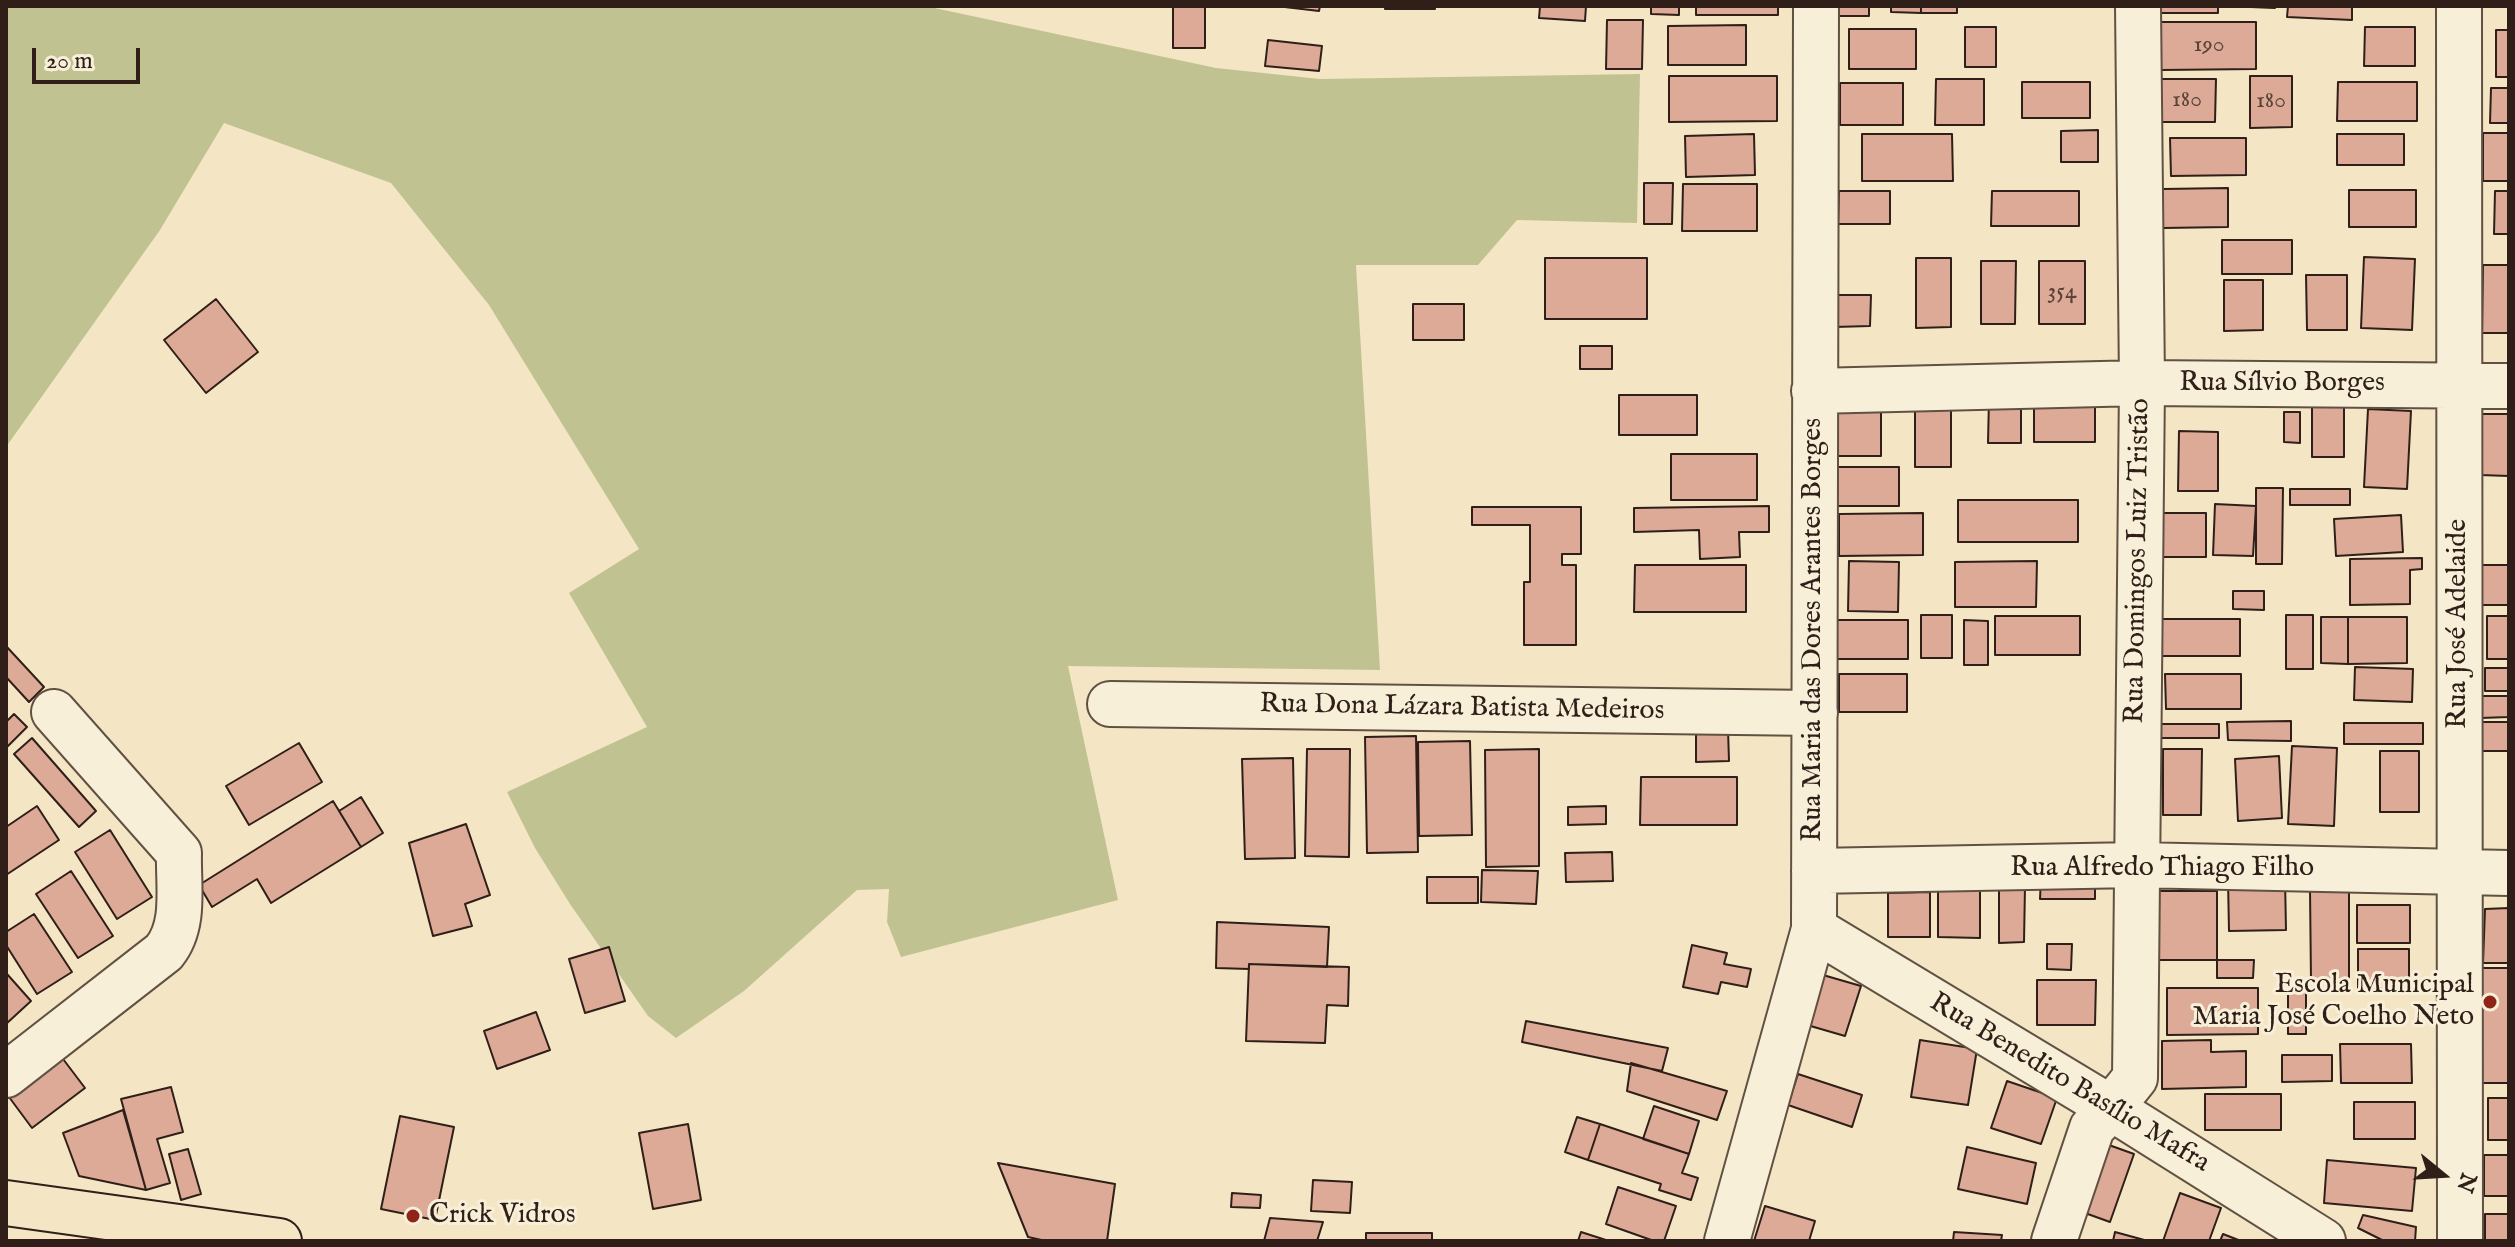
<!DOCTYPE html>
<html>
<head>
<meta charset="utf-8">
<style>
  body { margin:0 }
  #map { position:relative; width:2515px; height:1247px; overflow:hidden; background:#f4e6c4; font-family:"IM FELL English",serif }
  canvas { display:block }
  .frame { position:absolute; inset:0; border:8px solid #2f1f18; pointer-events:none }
  .north { position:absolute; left:2403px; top:1135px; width:80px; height:80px; -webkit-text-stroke:6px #f8efd9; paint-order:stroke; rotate:108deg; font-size:22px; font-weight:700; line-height:32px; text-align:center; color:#2f1f18 }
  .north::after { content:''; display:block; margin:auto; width:28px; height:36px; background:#2f1f18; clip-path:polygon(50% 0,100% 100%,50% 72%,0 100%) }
  .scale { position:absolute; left:32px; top:48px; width:108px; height:36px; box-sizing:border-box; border:4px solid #2f1f18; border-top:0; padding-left:10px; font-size:24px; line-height:28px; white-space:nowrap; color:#2f1f18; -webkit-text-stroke:6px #f8efd9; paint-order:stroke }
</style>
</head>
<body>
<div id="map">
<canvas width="2515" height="1247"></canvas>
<div class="frame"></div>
<div class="north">N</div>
<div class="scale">20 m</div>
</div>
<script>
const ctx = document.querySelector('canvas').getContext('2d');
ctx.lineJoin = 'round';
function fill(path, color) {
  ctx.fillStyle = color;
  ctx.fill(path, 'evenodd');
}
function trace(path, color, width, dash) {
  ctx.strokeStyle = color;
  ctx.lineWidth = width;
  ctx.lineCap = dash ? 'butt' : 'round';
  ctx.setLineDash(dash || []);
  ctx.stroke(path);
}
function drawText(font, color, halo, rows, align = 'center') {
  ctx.font = font + ' "IM FELL English",serif';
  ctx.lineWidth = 6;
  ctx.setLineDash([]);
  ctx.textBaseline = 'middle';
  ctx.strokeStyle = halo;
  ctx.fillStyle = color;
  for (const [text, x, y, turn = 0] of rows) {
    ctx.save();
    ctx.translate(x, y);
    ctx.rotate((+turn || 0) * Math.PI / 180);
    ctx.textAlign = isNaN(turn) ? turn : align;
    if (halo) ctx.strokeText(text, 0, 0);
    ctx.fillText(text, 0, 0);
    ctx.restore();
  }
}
fill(new Path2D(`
  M6,6H925L1216,68L1320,79L1640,74L1637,223L1517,220L1478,265H1356L1380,670L1068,666L1118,900L901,957L887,922L889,889L857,890L744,991L676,1038L648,1016L570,904L535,848L507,792L647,727L569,593L639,549L489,305L391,183L224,123L160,230L6,447Z`), '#c0c391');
const building = new Path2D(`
  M1173,6H1205V48H1173Z
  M1276,6H1320L1319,11Z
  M1385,6H1435V9H1385Z
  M1540,6H1586L1585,21L1539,18Z
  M1651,6H1679V15L1651,14Z
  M1696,6H1778V15H1696Z
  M1832,6H1869V16H1832Z
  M1891,6H1921V13L1891,12Z
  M1921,6H1957V13H1921Z
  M2157,6H2218V13H2157Z
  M2226,6H2275V8Z
  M2288,6H2352V20L2287,17Z
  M1607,20H1643L1642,69H1606Z
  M2161,22H2256V69L2161,70Z
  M1746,25V65H1668V26Z
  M1965,27H1996V67H1965Z
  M2365,27H2415V66H2364Z
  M1849,29H1916V69H1849Z
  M2496,30H2509V77H2496Z
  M1268,40L1322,46L1319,71L1265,66Z
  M1669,76H1777V121L1669,122Z
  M2250,76H2292V127L2250,128Z
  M1936,79H1984V125H1935Z
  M2159,79H2216L2215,122H2159Z
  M2022,82H2090V118H2022Z
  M2338,82H2417V121H2337Z
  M1840,83H1903V125H1840Z
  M2491,88H2509V123H2490Z
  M2098,130V162H2061V131Z
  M2483,133H2509V181H2483Z
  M1754,134L1755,175L1686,177L1685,136Z
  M1862,134H1952L1953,181H1862Z
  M2337,134H2404V165H2337Z
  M2170,138H2246V175L2171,176Z
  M1644,183H1673L1672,224H1644Z
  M1683,184H1757V231H1682Z
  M2228,188V227L2163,228V189Z
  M2349,190H2416V227H2349Z
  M1839,191H1890V224H1838Z
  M1992,191H2079V226H1991Z
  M2495,191H2509V234H2494Z
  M2222,240H2292V274H2222Z
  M2364,257L2415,259L2412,330L2361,328Z
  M1545,258H1647V319H1545Z
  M1916,258H1951V327L1916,328Z
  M1981,261H2016L2015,324H1981Z
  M2039,261H2085V324H2039Z
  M2483,265H2509V333H2482Z
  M2306,275H2347V330H2307Z
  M2224,280H2263V330L2224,331Z
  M1834,295H1871L1870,326L1834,327Z
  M216,299L258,352L206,393L164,340Z
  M1413,304H1464V340H1413Z
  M1580,346H1612V369H1580Z
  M1619,395H1697V435H1619Z
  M1989,398H2021V443H1988Z
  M2034,400H2095V442H2034Z
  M1915,405H1951V467H1915Z
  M1837,406H1881V456H1837Z
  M2312,406H2344V457H2312Z
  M2368,409L2411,411L2407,489L2364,487Z
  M2284,412H2300V443L2284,442Z
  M2481,414H2509V476L2480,475Z
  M2179,431L2218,432V491H2178Z
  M1671,454H1757V500H1671Z
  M1832,467H1899V506H1831Z
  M2256,488H2283L2282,564H2256Z
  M2290,489H2350V505H2290Z
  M1958,500H2078V542H1958Z
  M2215,504L2256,506L2253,556L2213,555Z
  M1769,506V532H1739L1740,557L1700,559L1699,530L1634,532V508Z
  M1472,507H1581V554H1562V565H1576V645H1524V582H1530V525H1472Z
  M1923,513V555L1839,556V514Z
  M2160,513H2206V557H2160Z
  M2401,515L2403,552L2336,556L2334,519Z
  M2422,558V569L2410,570V604L2350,605V559Z
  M1849,561L1899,562L1898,612L1848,611Z
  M2037,561L2036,607H1955V562Z
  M1635,565H1746V612H1634Z
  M2481,565H2509V605H2482Z
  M2233,591H2264V610L2233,609Z
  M1921,615H1952V658H1921Z
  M2286,615H2313V669H2286Z
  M1995,616H2080V655H1995Z
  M2487,616H2509V659H2487Z
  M2321,617H2348V664L2321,663Z
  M2348,617H2407V663L2348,664Z
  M2157,619H2240V656H2157Z
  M1833,620H1908V659H1833Z
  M1964,620L1988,621V665H1964Z
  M6,646L44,687L29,702L6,677Z
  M2355,667L2413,669L2412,702L2354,700Z
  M2485,668H2509V691H2485Z
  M1839,674H1907V712H1839Z
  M2165,674H2241V709H2166Z
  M2480,696H2509V717L2480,718Z
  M14,714L27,727L6,748V722Z
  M2291,721V741L2228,740L2227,722Z
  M2482,722H2509V751H2482Z
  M2344,723H2423V744H2344Z
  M2160,724H2219V738H2160Z
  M1696,729H1728L1729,761L1696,762Z
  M1416,736L1418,852L1367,853L1365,737Z
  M32,738L96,811L79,827L14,754Z
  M1470,741L1472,835L1419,836L1418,742Z
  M299,743L322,782L249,825L226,786Z
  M2292,746L2337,748L2334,826L2288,824Z
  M1307,749H1350L1349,857L1305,856Z
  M1539,749V866L1486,867L1485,750Z
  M2163,749H2202L2201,815H2163Z
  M2380,751H2419V812H2380Z
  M2279,756L2282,818L2238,821L2235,759Z
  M1293,758L1295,858L1245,859L1242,759Z
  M1641,777H1737V825H1640Z
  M361,797L383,833L361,847L339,811Z
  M333,801L361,847L271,903L257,879L212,907L199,885Z
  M37,806L59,840L6,875V827Z
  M1606,806V824L1568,825V807Z
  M466,824L490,895L465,904L472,926L433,936L409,843Z
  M110,830L152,897L117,919L75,852Z
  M1612,852L1613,881L1566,882L1565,853Z
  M1482,870L1538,871L1536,904L1481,902Z
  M71,871L113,936L78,958L36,894Z
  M1427,877H1478V903H1427Z
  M2041,877H2095V899H2040Z
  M2285,878L2286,930L2229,931L2228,880Z
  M1938,881H1980V938L1938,937Z
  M1999,886H2025L2024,942L1999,943Z
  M2310,890H2349V981L2311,982Z
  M2149,891H2217V960H2149Z
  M1930,892V937H1888V893Z
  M2357,905H2410V943H2357Z
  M2509,908V963H2483L2485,909Z
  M34,914L72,972L37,994L6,945V932Z
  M1217,922L1329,927L1327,967L1249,964V969L1216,968Z
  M2047,944H2072L2071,970L2047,969Z
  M1692,945L1727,953L1724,964L1751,969L1747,987L1721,982L1718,994L1683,987Z
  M609,947L625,1001L585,1013L569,959Z
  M2358,949H2409V987L2358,988Z
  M2217,960H2254L2253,978H2217Z
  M1249,964L1349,967L1348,1006L1327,1005L1325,1043L1246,1041Z
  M2481,968H2509V1083H2481Z
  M7,974L31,1001L6,1024V975Z
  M1823,975L1861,986L1845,1036L1807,1025Z
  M2037,980H2096L2095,1025H2037Z
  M2167,988H2258V1034L2167,1035Z
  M2288,988H2306V1034H2288Z
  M536,1012L550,1050L497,1069L484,1031Z
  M1526,1021L1668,1048L1662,1071L1522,1042Z
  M1920,1040L1977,1049L1968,1105L1911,1097Z
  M2211,1040V1052L2246,1051V1087L2162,1089V1041Z
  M2340,1044H2411L2412,1083H2341Z
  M57,1051L85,1088L32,1128L6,1093Z
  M2282,1055H2332V1081L2282,1082Z
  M1631,1063L1727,1091L1717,1120L1627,1091Z
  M1798,1074L1862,1095L1852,1127L1788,1105Z
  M2007,1081L2057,1098L2041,1144L1991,1128Z
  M171,1087L183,1132L157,1139L170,1183L146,1190L121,1099Z
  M2205,1094H2281V1130H2205Z
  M2488,1098H2509V1140H2488Z
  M2354,1102H2415V1139H2354Z
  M1654,1106L1699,1121L1689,1154L1643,1139Z
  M123,1110L146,1190L79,1176L63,1133Z
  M400,1116L454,1127L435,1220L381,1209Z
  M1577,1117L1600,1124L1588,1160L1565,1152Z
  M688,1124L701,1200L653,1209L639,1133Z
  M1600,1124L1689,1154L1682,1173L1698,1178L1691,1200L1659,1190L1661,1184L1588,1160Z
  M2095,1140L2134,1154L2110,1222L2071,1208Z
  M1967,1147L2036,1163L2027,1204L1958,1189Z
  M188,1149L201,1194L181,1200L169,1154Z
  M2484,1155H2509V1196H2484Z
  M2327,1160L2416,1168L2412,1211L2324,1203Z
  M998,1163L1115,1184L1107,1241H1046L1028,1237Z
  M1313,1180L1352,1182L1350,1213L1311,1211Z
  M1618,1187L1676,1206L1664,1241H1654L1606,1224Z
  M1232,1193L1261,1195L1260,1208L1231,1207Z
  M2180,1193L2221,1208L2209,1241H2163Z
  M1765,1206L1815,1221L1809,1241H1754Z
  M2485,1214H2509V1241H2485Z
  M2363,1215L2416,1227L2415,1241H2384L2358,1228Z
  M1270,1218L1323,1222L1317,1241H1264Z
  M1581,1232L1609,1241H1578Z
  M1954,1232L2002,1235L2001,1241H1953Z
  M2115,1232L2148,1241H2113Z
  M1366,1233H1432V1241H1366Z
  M2223,1234L2241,1241H2220Z`);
fill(building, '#dcaa97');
trace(building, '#2f1f18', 2);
const minor = new Path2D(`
  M2459,6L2460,1241
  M1814,391L2142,383L2509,386
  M1110,704L1815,713
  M1814,871L2136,865L2509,873
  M1814,929L2111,1108L2323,1241
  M6,1075L164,952C186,925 178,886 179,853L54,712
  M1727,1241L1814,929L1816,6
  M2054,1241L2092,1128L2111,1108L2135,1078L2142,383L2138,6`);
const major = new Path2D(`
  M6,1203L279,1241`);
trace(minor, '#605143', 48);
trace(major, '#2f1f18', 48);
trace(minor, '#f8efd9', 44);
trace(major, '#f4e6c4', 44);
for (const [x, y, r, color] of [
  [2490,1002,8,"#8f2418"],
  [413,1216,8,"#8f2418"]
]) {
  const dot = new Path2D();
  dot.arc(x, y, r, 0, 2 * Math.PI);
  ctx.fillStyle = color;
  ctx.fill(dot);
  trace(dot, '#f8efd9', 3);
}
drawText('24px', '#5a4238', null, [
  ["190",2209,46],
  ["180",2187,101],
  ["180",2271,102],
  ["354",2062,293]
]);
drawText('28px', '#2f1f18', '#f8efd9', [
  ["Rua Sílvio Borges",2282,384],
  ["Rua Domingos Luiz Tristão",2139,561,-89],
  ["Rua José Adelaide",2459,624,-90],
  ["Rua Maria das Dores Arantes Borges",1814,630,-90],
  ["Rua Dona Lázara Batista Medeiros",1462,709,1],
  ["Rua Alfredo Thiago Filho",2162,869],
  ["Rua Benedito Basílio Mafra",2069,1084,31]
]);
drawText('28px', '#2f1f18', '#f8efd9', [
  ["Escola Municipal",2474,986],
  ["Maria José Coelho Neto",2474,1018],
  ["Crick Vidros",429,1216,"left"]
], 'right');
</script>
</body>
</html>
